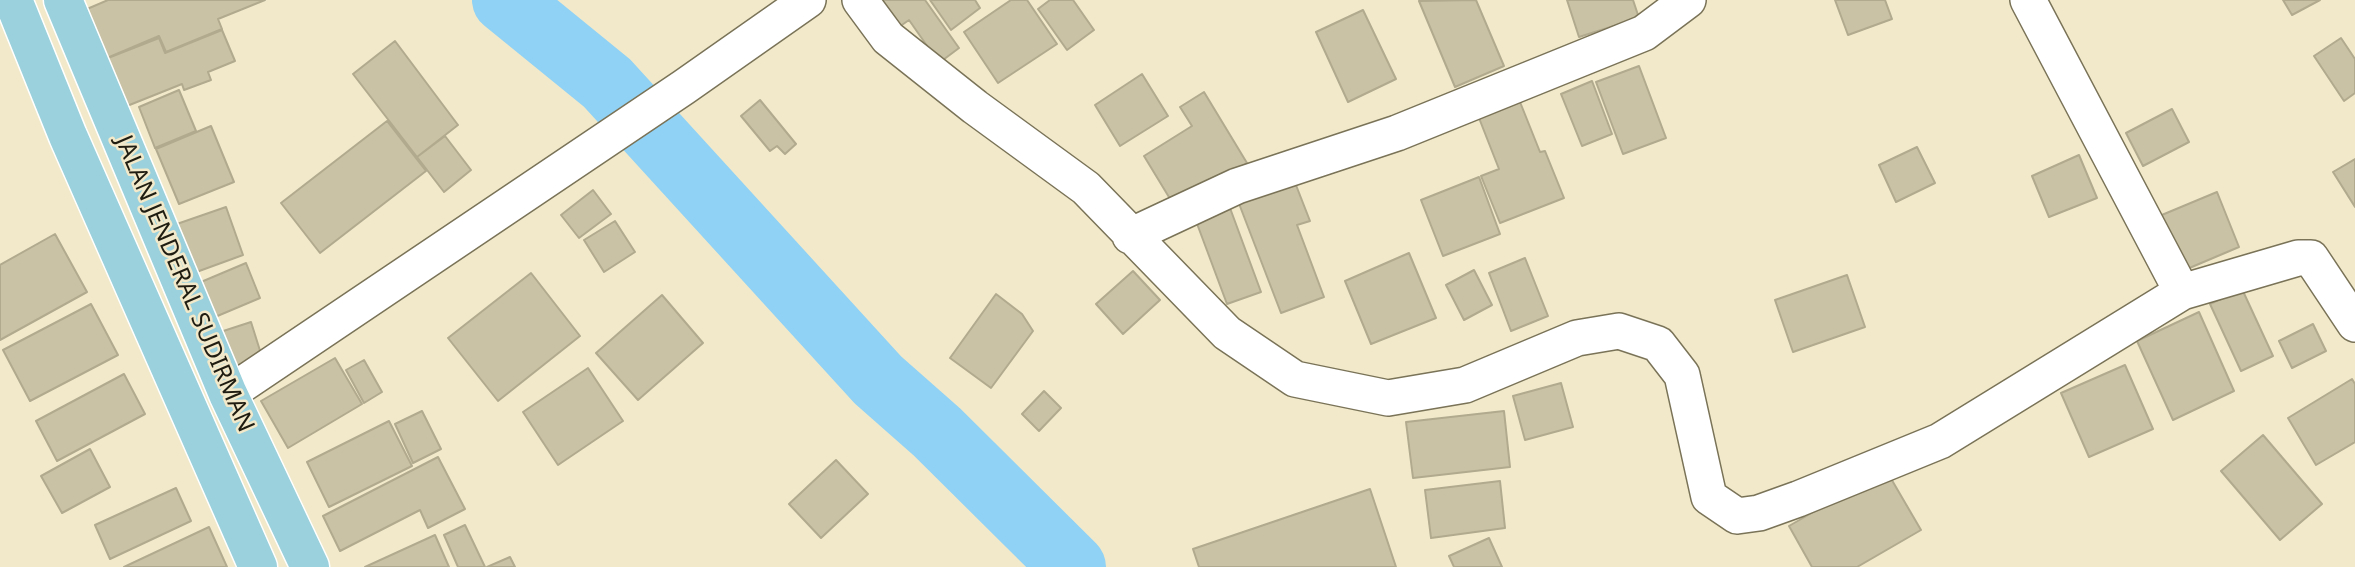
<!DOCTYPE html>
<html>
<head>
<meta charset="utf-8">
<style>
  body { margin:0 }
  canvas { display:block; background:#f1e9ca }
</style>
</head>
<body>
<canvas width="2355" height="567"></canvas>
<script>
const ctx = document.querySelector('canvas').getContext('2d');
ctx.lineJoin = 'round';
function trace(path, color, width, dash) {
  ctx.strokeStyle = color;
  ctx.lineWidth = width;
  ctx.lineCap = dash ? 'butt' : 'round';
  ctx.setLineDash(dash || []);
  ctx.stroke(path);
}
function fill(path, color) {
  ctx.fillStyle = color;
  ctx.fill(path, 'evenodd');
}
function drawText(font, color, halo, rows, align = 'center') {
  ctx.font = font + ' "Noto Sans",sans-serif';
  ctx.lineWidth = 5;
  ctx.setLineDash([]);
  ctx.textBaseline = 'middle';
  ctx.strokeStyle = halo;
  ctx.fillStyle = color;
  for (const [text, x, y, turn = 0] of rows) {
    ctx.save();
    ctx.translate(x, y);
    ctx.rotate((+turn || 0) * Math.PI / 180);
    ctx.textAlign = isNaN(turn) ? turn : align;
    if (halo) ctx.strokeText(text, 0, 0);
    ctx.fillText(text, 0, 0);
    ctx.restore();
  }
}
trace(new Path2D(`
  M505,0L607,83L878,380L937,432L1073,567`), '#90d2f5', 66);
const building = new Path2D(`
  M108,0H265L218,19L222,29L166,52L159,36L107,58L87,9Z
  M880,0H925L959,48L939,63L909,20L899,27Z
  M930,0H975L980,8L951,30Z
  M1011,0H1027L1057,44L998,83L964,32Z
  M1050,0H1073L1094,30L1067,50L1038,9Z
  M1476,0L1504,66L1455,87L1419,1Z
  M1567,0H1633L1639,18L1579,37Z
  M1835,0H1885L1892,19L1848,35Z
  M2283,0H2320L2292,15Z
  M1363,10L1396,79L1348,102L1316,32Z
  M222,30L235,61L208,72L211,80L184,90L182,84L127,106L108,58L159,38L165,53Z
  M2341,38L2355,59V93L2344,101L2314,56Z
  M395,41L458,125L417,157L353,74Z
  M1639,66L1666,138L1623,154L1596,82Z
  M1142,74L1168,116L1120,146L1095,105Z
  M1592,81L1612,134L1582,146L1561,94Z
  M179,90L196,131L155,148L139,107Z
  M1204,92L1247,163L1175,207L1144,156L1192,126L1180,107Z
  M760,100L796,144L785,154L777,146L770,151L741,116Z
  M1520,102L1540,152L1545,151L1564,198L1500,223L1481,176L1499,169L1479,118Z
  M2172,109L2189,142L2143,166L2126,133Z
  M387,121L426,171L320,253L281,203Z
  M211,126L234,182L179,204L156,149Z
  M445,136L471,170L444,192L417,157Z
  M1917,147L1935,183L1896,202L1879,165Z
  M2079,155L2097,198L2049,217L2032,176Z
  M2355,159V207L2333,172Z
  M1479,177L1500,234L1443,256L1421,200Z
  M1294,180L1310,221L1297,225L1324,297L1281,313L1238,201Z
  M593,190L611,214L579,238L561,215Z
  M2217,192L2239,247L2180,272L2157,217Z
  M226,207L243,255L191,274L174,225Z
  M1230,208L1261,292L1227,304L1196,221Z
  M615,221L635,252L604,272L584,240Z
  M55,234L87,292L0,340V265Z
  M1409,253L1436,318L1371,344L1345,281Z
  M1525,258L1548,316L1511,331L1489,273Z
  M246,263L260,298L215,317L201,282Z
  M1474,270L1492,305L1464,320L1446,285Z
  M1133,271L1160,300L1123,334L1096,304Z
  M531,273L580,336L498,401L448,338Z
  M1847,275L1865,327L1793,352L1775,300Z
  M2242,289L2273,356L2241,371L2210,304Z
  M996,294L1022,314L1033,331L991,388L950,358Z
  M662,295L703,343L638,400L596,353Z
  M91,304L118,355L30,401L3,350Z
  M2199,312L2234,391L2173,420L2137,341Z
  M251,322L262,357L223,370L211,335Z
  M2313,324L2326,351L2292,368L2279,341Z
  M335,358L362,404L288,448L261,401Z
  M364,360L382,392L364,403L346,370Z
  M2125,365L2153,429L2089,457L2061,393Z
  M588,368L623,421L558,465L523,412Z
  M124,374L145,414L57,461L36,421Z
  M2352,379L2355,384V442L2316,465L2288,418Z
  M1561,383L1573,427L1525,440L1513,396Z
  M1044,391L1061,408L1039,431L1022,414Z
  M422,411L441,449L413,463L395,424Z
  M1504,411L1510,467L1413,478L1406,422Z
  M389,421L412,466L329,507L307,462Z
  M2263,435L2322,504L2280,540L2221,471Z
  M90,449L110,487L62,513L41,476Z
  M438,457L465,509L428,528L420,510L340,551L323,516Z
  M836,460L868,494L821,538L789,504Z
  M1886,470L1921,530L1857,567H1812L1789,526Z
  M1500,481L1505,528L1431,538L1425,490Z
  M176,488L191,521L110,559L95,525Z
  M1370,489L1396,567H1199L1193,549Z
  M465,525L485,567H458L444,535Z
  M209,527L227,567H124Z
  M435,535L449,567H365Z
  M1489,538L1502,567H1454L1449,556Z
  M510,557L515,567H487Z`);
fill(building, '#cac2a5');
trace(building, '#b2aa8e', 2);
const minor = new Path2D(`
  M860,0L888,38L975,107L1086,188L1227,333L1295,379L1388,398L1465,385L1577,338L1619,331L1658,344L1682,375L1709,497L1737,516L1759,513L1798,499L1940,441L2182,292L2298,258H2311L2355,324
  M2028,0L2182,292
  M1130,236L1237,186L1397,133L1644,33L1688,0
  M228,394L684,87L808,0`);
const primary = new Path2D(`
  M13,0L68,136L258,567
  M63,0L228,394L310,567`);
trace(minor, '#7a7358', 38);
trace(primary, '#fff', 41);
trace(minor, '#fff', 35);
trace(primary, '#9ad1dc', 38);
drawText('24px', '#1f1c11', '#f1e9ca', [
  ["JALAN JENDERAL SUDIRMAN",184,284,67]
]);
</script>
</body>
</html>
